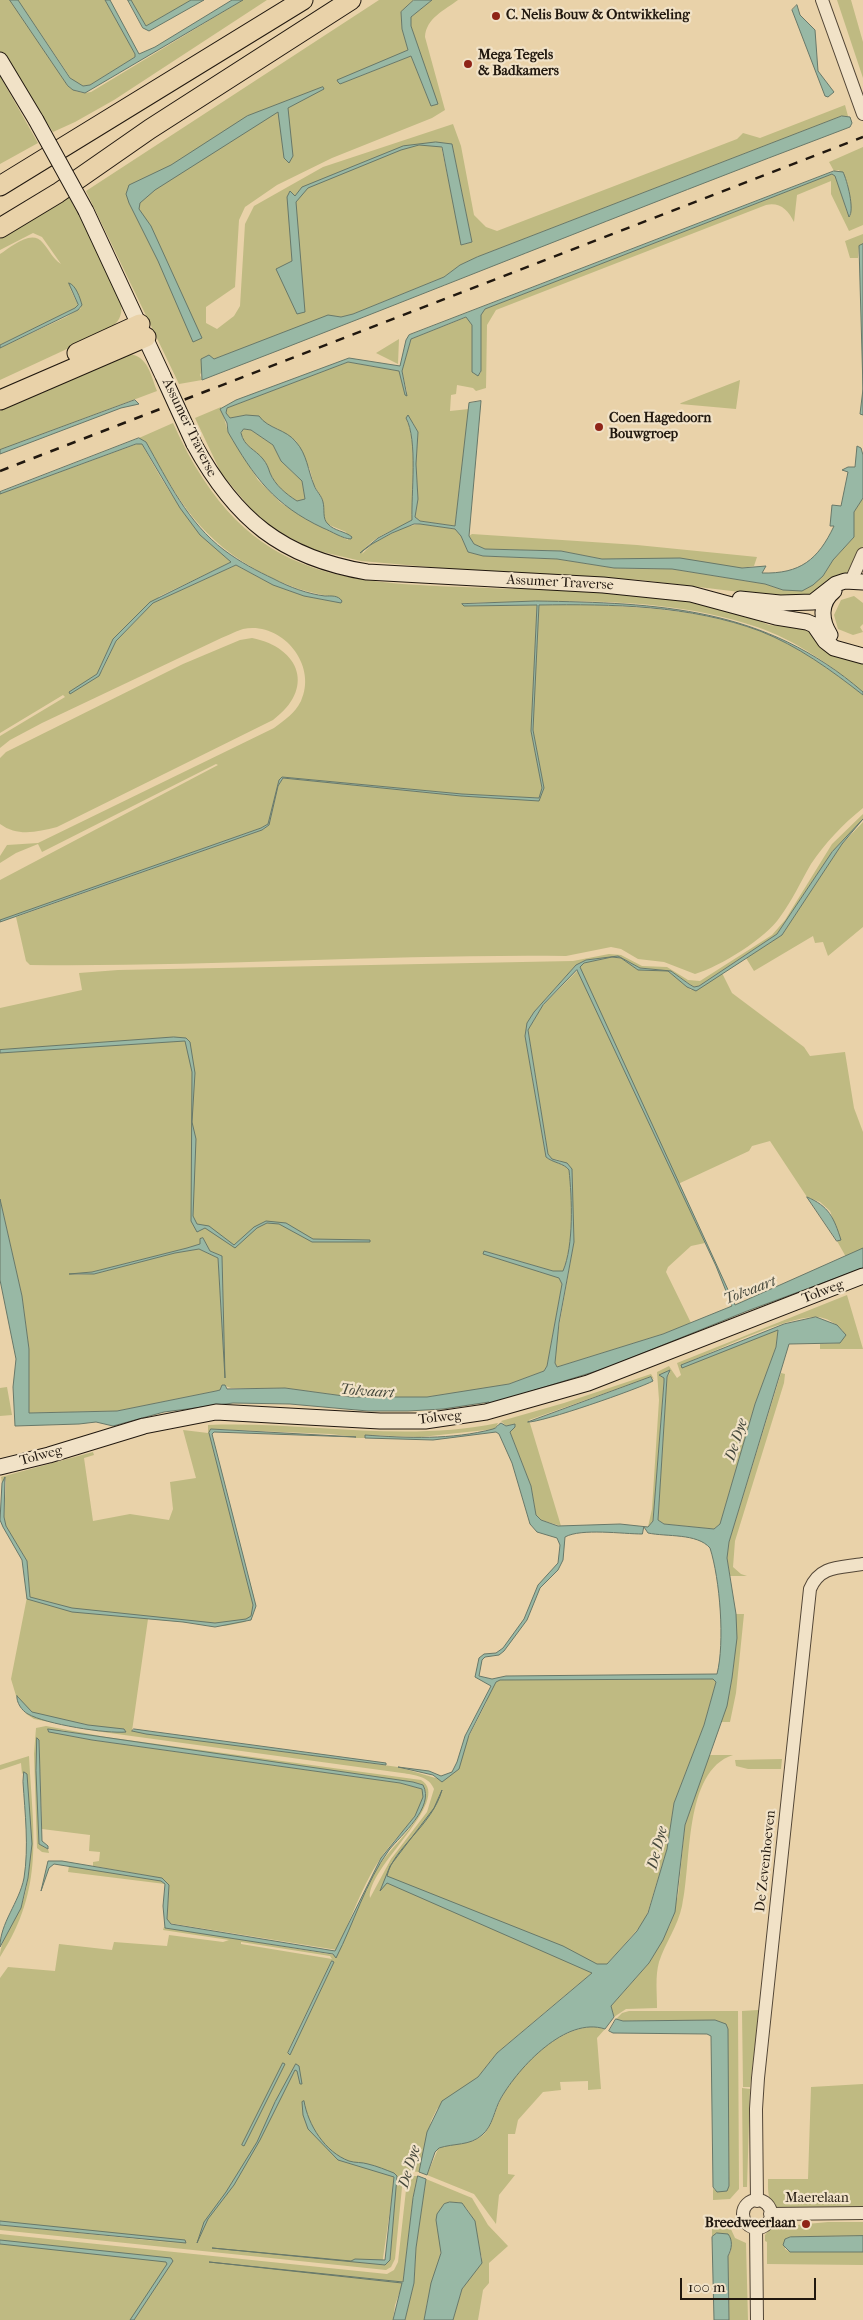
<!DOCTYPE html>
<html>
<head>
<meta charset="utf-8">
<style>
  body { margin:0 }
  #map { position:relative; width:863px; height:2320px; overflow:hidden; background:#e9d2a9; font-family:"IM FELL French Canon",serif }
  canvas { display:block }
  .scale { position:absolute; left:680px; top:2278px; width:136px; height:22px; box-sizing:border-box; border:2px solid #21180f; border-top:0; padding-left:6px; font-size:15px; line-height:18px; white-space:nowrap; color:#21180f; -webkit-text-stroke:4px #f1e2c7; paint-order:stroke }
</style>
</head>
<body>
<div id="map">
<canvas width="863" height="2320"></canvas>
<div class="scale">100 m</div>
</div>
<script>
const ctx = document.querySelector('canvas').getContext('2d');
ctx.lineJoin = 'round';
function fill(path, color) {
  ctx.fillStyle = color;
  ctx.fill(path, 'evenodd');
}
function trace(path, color, width, dash) {
  ctx.strokeStyle = color;
  ctx.lineWidth = width;
  ctx.lineCap = dash ? 'butt' : 'round';
  ctx.setLineDash(dash || []);
  ctx.stroke(path);
}
function drawText(font, color, halo, rows, align = 'center') {
  ctx.font = font + ' "IM FELL French Canon",serif';
  ctx.lineWidth = 4.5;
  ctx.setLineDash([]);
  ctx.textBaseline = 'middle';
  ctx.strokeStyle = halo;
  ctx.fillStyle = color;
  for (const [text, x, y, turn = 0] of rows) {
    ctx.save();
    ctx.translate(x, y);
    ctx.rotate((+turn || 0) * Math.PI / 180);
    ctx.textAlign = isNaN(turn) ? turn : align;
    if (halo) ctx.strokeText(text, 0, 0);
    ctx.fillText(text, 0, 0);
    ctx.restore();
  }
}
fill(new Path2D(`
  M0,0H10L68,86C75,92 82,94 91,92L243,0H267L114,100L75,122L53,132L0,52Z
  M18,0H105L135,54V57L90,85L83,86L74,83Z
  M131,0H191L146,26Z
  M379,0H414L401,12L402,29L408,50L340,84L411,56L431,106L437,104L411,26V17L432,0H458C445,10 426,18 425,37L445,110L432,118L332,158L277,185L245,207L239,220L235,287L206,307V323L217,329L234,316L240,306L245,224L254,206L323,167L453,124L461,146L474,215L486,227L497,231L724,144L737,139L743,133L760,138L845,105L848,116H842L477,257L460,265L444,277L353,314L341,317L328,316L214,359L209,355L200,375L202,380L179,384L86,191ZM452,144L472,242L462,245L441,145Z
  M837,0H851L863,42V78Z
  M0,76L38,143L0,164Z
  M863,147V225L849,231L831,194V181L797,195L794,222C788,210 780,202 766,205L496,310L487,325L486,388L476,391L473,388L457,385L456,394L451,395L450,411L469,409L455,526L420,521L415,517L418,499L416,464L418,432L413,423L406,418C418,441 411,493 412,520C396,531 371,535 362,554L372,544L404,527L420,524L455,529L461,536L468,552L483,556L557,559L614,568L672,569L765,584L783,590L823,576L833,560L854,537V512L863,498V546L855,567L848,573L827,580L815,594L806,597H781L641,580L475,571L361,561L314,550L275,530L256,515L221,473L195,418L221,407L228,432L258,480L281,503L309,521L348,540L346,532L327,524L324,518L323,500L314,485L310,470L296,441L278,429L246,415L230,418L226,413L227,408L348,362L399,371L405,395L407,392L402,371L411,339L467,317L472,325V372L481,373V315L485,309L832,174L835,175L847,212L851,216L847,182L839,170L834,171L829,162Z
  M69,197L84,225L121,304C123,316 118,322 110,329L0,380V348L66,317L81,308L69,286L78,305L75,308L0,345V254C11,247 32,228 43,243C50,251 52,258 61,264L42,237L33,233L0,250V239Z
  M863,234V244L859,246L858,258H850L845,241Z
  M399,339L398,364L376,353Z
  M128,354C148,355 151,376 157,391L0,450V411Z
  M740,380L736,409L680,404L681,403Z
  M173,423C249,592 351,582 513,589L517,586L604,589L683,599L733,610L769,625L798,628L801,624L863,660V692C833,666 795,640 757,627C663,595 561,601 464,603V606L537,605L531,731L542,788L539,798L462,794L282,777L279,780L268,824L261,828L0,920V880L218,765L216,764L42,852L38,844L16,853L0,863V856L7,845L38,843L274,728C285,720 295,713 301,701C318,665 282,621 243,629C234,632 224,637 215,641L42,723L10,740L0,748V736L65,697L63,695L0,733V494L137,444H142C166,489 192,530 232,562L160,596L113,639L97,674L70,694L102,671L116,641L153,603L236,565C272,585 299,598 341,602L336,597C310,594 287,586 264,574C201,541 179,502 146,442L139,438Z
  M244,429L251,430L273,445L281,461L302,481L305,499L297,501C286,494 275,485 270,473C268,467 267,464 263,459C255,449 244,447 241,433Z
  M472,534L637,545L757,557L754,566L742,568L602,559L561,551L485,549L474,544L469,536Z
  M854,596L863,603V624L860,627L863,632L853,635L838,629L834,615L841,600Z
  M575,604C638,607 700,609 760,631C798,646 831,670 863,695V808C843,824 825,843 811,864C801,881 792,901 780,917C765,939 721,966 695,974L664,962L638,959L621,949L611,947L566,956C387,954 208,967 30,965L26,961L16,917L262,830L269,825L278,786L283,778L461,796L539,800L544,788L533,730L539,605Z
  M252,638C301,648 315,689 273,720L57,827C37,832 18,837 0,824V758L6,752L183,664L240,640Z
  M863,814V819L832,852L777,934L699,986L694,987L671,971L640,968L618,956L586,960L576,965L534,1012L528,1023L525,1036L546,1157C553,1163 564,1163 569,1170C572,1198 574,1245 563,1271H553L484,1251L483,1253L559,1278L562,1284L547,1366L544,1371L509,1384L477,1390L427,1397L401,1398L351,1397L285,1388H231L222,1385L220,1390L216,1391L117,1411L29,1413V1349L22,1296L0,1199V1008L82,990L79,973L118,970L573,961L609,954L621,955L642,966L667,967L688,980L700,981L772,935L785,920L832,844ZM203,1238L210,1251L222,1256L225,1378L218,1258L199,1249L175,1253L94,1274L71,1275L92,1272L187,1248L200,1244Z
  M863,822V927L828,956L823,942L815,943L813,936L754,971L746,958L782,935L842,844Z
  M612,957L621,958L638,970L668,971L691,990L722,973L732,993L804,1047L810,1056L845,1052L854,1108L863,1132V1248L846,1257L837,1241L840,1239L830,1211L820,1202L807,1197L770,1141L752,1146L749,1151L678,1184L581,973L580,967L584,963Z
  M578,970L705,1243L691,1246L668,1267L666,1272L691,1323L663,1334L557,1367L555,1363L557,1338L574,1242L572,1169L559,1160L552,1159L548,1154L528,1030L543,1005Z
  M847,1295L863,1349H820V1344L840,1343L843,1331C836,1324 827,1317 816,1317C786,1316 712,1353 681,1365L778,1329L776,1347L755,1404L720,1524L714,1529L664,1524L658,1520L667,1377L670,1373L660,1377H664V1382L653,1521L648,1527L652,1509L659,1400L657,1372L669,1366L677,1378L681,1375L677,1363Z
  M781,1373L785,1374L784,1383L735,1541L733,1567L741,1574L747,1576H730L727,1558L729,1542Z
  M651,1374L654,1379L651,1377L529,1420L561,1526L541,1520L536,1515L531,1486L510,1432L515,1427V1424L506,1426L501,1421L564,1403Z
  M7,1387L12,1415L0,1416V1388Z
  M498,1423L495,1429L421,1437L366,1435L365,1438H354L355,1437L331,1434L211,1429L209,1433L254,1597L253,1615L245,1622L225,1626L148,1619L132,1731L398,1767L439,1779L446,1778L456,1767L462,1750L486,1703L492,1685L489,1683L495,1680L713,1679L716,1682L704,1725L674,1803L667,1849L645,1921L607,1964L592,1973L544,2013L497,2053L478,2077L437,2109L431,2121L419,2172L410,2171L403,2177L395,2259L391,2267L386,2270L0,2230V2225L186,2244L0,2223V1978L8,1967L55,1971L59,1944L112,1950L114,1942L167,1946L169,1935L223,1942L229,1940L163,1930L164,1927L335,1955C349,1927 361,1897 377,1869C392,1844 423,1823 426,1793L423,1785L413,1782L131,1743L60,1730L71,1736L92,1740L400,1783L422,1789C430,1807 399,1834 389,1847C366,1874 352,1917 337,1950L169,1923L167,1919L169,1885L162,1878L93,1866V1862L99,1861L100,1852L89,1851L90,1835L42,1829L39,1740L37,1738L39,1844L48,1849L49,1853L42,1852L37,1848L34,1754L36,1728L46,1726L106,1737L421,1780C454,1800 366,1868 370,1898L391,1859L427,1812L434,1789C429,1776 414,1775 402,1773L95,1731L34,1719L25,1713C44,1721 109,1737 126,1731L37,1717L24,1709L17,1699L11,1679L27,1597L30,1596L27,1561L6,1526L4,1517L6,1482L5,1478L2,1483L1,1477L93,1452L94,1455L84,1458L93,1521L130,1514L169,1520L173,1509L170,1482L196,1478L183,1430L208,1433V1425C305,1421 402,1443 498,1423ZM241,1942L330,1956L332,1959L241,1944ZM332,1961L334,1962L290,2055L288,2053ZM396,2175L390,2260L382,2265L394,2183Z
  M736,1614H744L736,1693L730,1722H721C733,1687 737,1650 736,1614Z
  M709,1755H733C683,1771 692,1864 682,1906C678,1926 665,1943 659,1962C655,1976 657,1993 657,2008L626,2009L614,2017L611,2006L649,1963L670,1925L678,1895L685,1825Z
  M29,1756C33,1833 45,1888 0,1957C0,1936 20,1916 25,1894C35,1853 29,1813 24,1772L22,1774L21,1763L0,1770V1765Z
  M782,1759L781,1769H748L736,1766L735,1760Z
  M69,1866L159,1880L165,1884L68,1872Z
  M759,2010L750,2087H743L742,2011Z
  M629,2011H738L739,2189L730,2199L713,2200V2187L714,2190L729,2186L727,2026L715,2020L623,2021L616,2019L622,2013Z
  M595,2026L605,2029L597,2038L601,2089L588,2090V2081L560,2082L561,2090L543,2092L518,2120L515,2134H508V2174L515,2175L499,2195L496,2224L474,2194L427,2175L438,2149C451,2141 469,2148 484,2134C493,2125 495,2110 501,2099C519,2065 555,2029 595,2026Z
  M863,2084V2210L778,2208C767,2201 768,2191 768,2179H808L811,2087Z
  M742,2088L750,2089L747,2187H743Z
  M411,2176H418L413,2198L403,2282L352,2277L403,2283L395,2305L393,2320H0V2234L387,2274L394,2270L398,2262L407,2181Z
  M426,2179L472,2198L488,2225L508,2246L489,2263V2283L483,2290L478,2320H453L462,2289L482,2258C477,2240 477,2209 457,2202L444,2204L437,2227L441,2244L440,2260L427,2303L424,2320H405L414,2283L416,2248Z
  M828,2222H863V2236L790,2237L785,2239V2249L790,2252H863V2265L767,2264V2242L765,2241V2235L772,2226L782,2223L786,2226Z
  M712,2225L730,2227L735,2238L746,2243L748,2320H729L728,2256L731,2251L714,2235L712,2237Z`), '#bfba82');
const water = new Path2D(`
  M10,0H18L70,78L83,86L90,85L135,57V54L105,0H110L139,54L155,47L232,0H243L85,93L73,90L68,86Z
  M128,0H131L146,26L191,0H204L149,31L143,28Z
  M414,0H432L411,17V26L438,104L431,106L411,56L340,84L338,82L337,80L408,50L402,29L401,12Z
  M797,5L800,15L815,30L818,71L834,92L828,97L825,96L792,10Z
  M323,87L324,89L288,108L293,156L289,163L284,158L278,112L155,190L140,203L139,209L151,226L202,338L193,342L158,261L129,203L126,194L129,185L171,165L247,116Z
  M842,116L850,117L852,123L850,127C633,209 418,297 202,380L201,359L209,355L214,359L328,315L341,317L353,314L444,277L460,265L477,257Z
  M436,142L452,144L472,242L461,245L442,147L419,145L401,150L308,188L296,202L305,312L297,314L276,269L292,261L287,197L290,191L295,196L302,187L403,146Z
  M834,171L843,172C847,180 855,210 849,217L835,176L832,174L485,309L481,315V371L478,376L472,372V325L466,317L411,339L402,371L407,396L405,395L399,371L348,362L227,408L226,413L230,418L246,415L259,416C268,429 286,429 296,442C307,454 308,471 314,485C316,491 322,496 323,502C325,509 322,519 328,524C334,531 345,531 352,537L351,539C343,539 331,531 323,528C274,505 254,477 228,432L227,423L220,409L236,400L349,358L400,366L406,340L409,335ZM244,429L251,430L273,445L281,461L302,481L305,499L297,501C286,494 275,485 270,473C268,467 267,464 263,459C255,449 244,447 241,433Z
  M863,244V415L860,414L863,389L859,246Z
  M69,283C76,285 80,298 82,305L78,310L0,348V345L75,308L78,305Z
  M135,400L139,404L121,408L0,454V450Z
  M481,401L469,536L474,544L485,549L561,551L602,559L680,558L742,568L766,566L762,573C800,574 818,560 834,526H830L832,505L841,506L848,472L842,470L848,467H855L857,446L861,448L863,455V498L854,512V537L833,560L823,576L813,585L802,591L783,590L765,584L672,569L614,568L557,559L483,556L468,552L461,536L455,529L420,524H414L392,533L372,544L360,553L378,538L412,520C411,494 418,440 406,418L408,415L418,432L416,464L418,499L415,517L420,521L455,526L469,403Z
  M139,438L146,442C168,481 188,523 224,550C240,562 257,571 274,579C289,587 308,594 325,596C331,596 338,595 342,601L341,603L304,596L273,585L236,565L153,603L116,641L99,676L70,694L69,692L97,674L113,639L150,602L231,562L200,535L180,508L142,444H136L0,494V492Z
  M536,601C659,603 765,607 863,692V695C831,670 798,646 760,631C690,605 612,604 539,605L533,730L544,788L539,801L461,796L283,778L278,786L269,825L262,830L0,922V920L261,828L268,824L279,780L282,777L462,794L539,798L542,788L531,731L537,605L464,606L462,604Z
  M863,819L842,844L782,935L696,991L687,987L668,971L638,970L621,958L612,957L584,963L580,967L735,1305L863,1248V1268L747,1311L606,1368L490,1404L489,1402L443,1409L408,1411H368L290,1404L233,1403L164,1412L113,1426L96,1422L79,1424L15,1426L13,1387L16,1359L0,1280V1199L22,1296L29,1349V1413L117,1411L216,1391L220,1390L222,1385H225L227,1389L285,1388L351,1397H427L509,1384L544,1371L547,1366L562,1284L559,1278L483,1254L484,1251L553,1271H563C574,1245 572,1198 569,1170C564,1163 553,1163 546,1157L525,1036L527,1023L534,1012L576,965L586,960L618,956L640,968L671,971L689,984L694,987L699,986L777,934L832,852ZM577,970L716,1266L732,1306L663,1334L557,1367L555,1363L559,1323L574,1242L572,1169L567,1163L552,1159L548,1154L528,1030L543,1005Z
  M174,1037L186,1038L190,1042L195,1073L192,1122L196,1139L193,1216L197,1224L209,1226L234,1245L254,1227L266,1221L286,1223L313,1239L370,1240V1242H312L279,1224L267,1223L257,1228L235,1248L205,1228L197,1232L191,1221L192,1072L185,1041L0,1053V1050Z
  M807,1197C829,1206 834,1218 841,1240L837,1241Z
  M203,1238L210,1251L222,1256L225,1378L218,1258L199,1249L175,1253L94,1274H69L92,1272L187,1248L200,1244V1239Z
  M816,1317L837,1325L846,1335L840,1343L789,1344L729,1542L727,1558L736,1614L737,1638L732,1678L727,1706L685,1825L675,1912L663,1940L649,1963L611,2006L614,2017L605,2029C566,2016 519,2067 501,2098C494,2110 493,2126 482,2135C470,2146 454,2143 439,2148L435,2152L427,2175L419,2172L427,2132L442,2101L478,2077L497,2053L592,1973L387,1883L380,1891L390,1866L434,1808L442,1790C432,1826 393,1848 387,1876L563,1946L597,1964H607L637,1931L648,1913L667,1849L674,1803L704,1725L716,1682L713,1679L500,1680L496,1682L469,1735L459,1769L442,1782L433,1775L398,1767L429,1771L441,1776L452,1772L457,1762L465,1736L491,1686L475,1677L479,1658L484,1654L496,1653L503,1648L524,1619L538,1585L558,1563L560,1545L557,1538L537,1532L530,1524L512,1463L499,1434L496,1432L433,1440L365,1438V1435C407,1438 452,1440 493,1429C497,1428 497,1425 501,1423L506,1426L515,1424V1427L510,1432L531,1486L536,1515L541,1520L558,1526L620,1524L648,1527L653,1521L664,1382V1378L659,1375L670,1370L667,1377L658,1520L664,1524L714,1529L720,1524L755,1404L776,1347L778,1330L682,1368L681,1365L784,1324ZM644,1527L648,1533C667,1537 697,1533 710,1548C720,1579 725,1643 717,1674L506,1676L492,1679L479,1676L482,1660L485,1657L499,1655L504,1651L527,1620L540,1588L558,1570L563,1560L565,1537C581,1528 623,1534 642,1534Z
  M651,1377L653,1381C638,1389 541,1423 528,1422Z
  M211,1429L356,1437L214,1432L212,1434L256,1606L251,1620L215,1627L183,1622L72,1612L27,1599L22,1560L3,1527L0,1520L2,1483L5,1477L4,1517L6,1526L27,1561L30,1597L72,1608L215,1623L246,1619L251,1616L253,1605L209,1433Z
  M17,1696L32,1712L88,1725L124,1729L126,1732C107,1734 45,1724 28,1714C22,1711 16,1702 17,1696Z
  M48,1729L413,1782L423,1785C435,1807 401,1835 389,1850C365,1883 354,1923 336,1958L333,1954L165,1928L163,1906L165,1884L161,1881L54,1864L49,1868L41,1891L48,1861H62L162,1878L169,1885L167,1919L171,1924L335,1951L381,1858L415,1816L423,1797L422,1789L400,1783L92,1740L49,1732Z
  M134,1729L386,1763V1765L146,1734L132,1731Z
  M37,1738L39,1740L42,1841L48,1846V1849L39,1844L36,1771Z
  M24,1772L27,1774L32,1844L28,1878L21,1908L0,1947C0,1923 19,1903 24,1878C29,1847 25,1813 23,1782Z
  M332,1961L334,1962L290,2055L288,2053Z
  M616,2019L623,2021L715,2020L726,2024L728,2029L729,2186L727,2191L717,2192L713,2187L711,2036L707,2034L613,2033L609,2031Z
  M283,2063L285,2064L244,2146L242,2145Z
  M296,2064L299,2066L302,2084H300L297,2071L295,2070L260,2140L234,2185L208,2219L197,2243L204,2222L226,2192L257,2142L275,2102Z
  M304,2101C308,2125 325,2152 349,2161C355,2163 362,2162 368,2164C377,2166 386,2170 394,2173L397,2176L390,2260L385,2265L212,2248L351,2261L355,2259L385,2260L394,2177L338,2160L308,2129L303,2115L302,2102Z
  M418,2176L426,2179L416,2248L414,2283L405,2320H393L402,2283L209,2262L403,2282L413,2198Z
  M450,2202L462,2203L475,2221L482,2263L462,2289L453,2320H424L431,2283L441,2253L436,2220L437,2214L444,2204Z
  M0,2221L185,2240L186,2243L0,2225Z
  M717,2233L728,2234C733,2240 732,2249 728,2256L729,2320H714L712,2237Z
  M863,2236V2252H790L783,2245L785,2239L790,2237Z
  M0,2240L171,2258L173,2261L134,2320H130L167,2264L166,2262L0,2244Z`);
fill(water, '#98b8a5');
trace(water, '#687869', 1);
const tertiary = new Path2D(`
  M822,0L863,114
  M851,581L863,554
  M743 2214a14 14 0 1 1 28 0a14 14 0 1 1-28 0Z
  M757,2201L756,2109L758,2078L810,1589C820,1565 840,1568 863,1564
  M770,2214L863,2213
  M756,2228L757,2320`);
const secondary = new Path2D(`
  M0,60L36,120
  M86,211L163,376
  M194,444C235,519 282,558 367,572L603,585L691,594L776,617L807,622L814,625L825,641L834,648L863,656
  M740,599L780,603L813,602L836,584L845,581L863,582
  M830,635C821,621 819,603 834,591
  M0,1467L49,1455L144,1426L216,1412L380,1421H425L486,1412L588,1383L863,1276`);
const motorway = new Path2D(`
  M0,186L303,0
  M0,228L58,193L150,129L351,0
  M77,353L140,324
  M0,400L146,337`);
trace(tertiary, '#534636', 14);
trace(secondary, '#21180f', 17);
trace(motorway, '#21180f', 21);
trace(tertiary, '#f1e2c7', 12);
trace(secondary, '#f1e2c7', 15);
trace(motorway, '#e9d2a9', 19);
trace(new Path2D(`
  M0,471L863,137`), '#21180f', 2.5, [9, 9]);
const secondaryBridge = new Path2D(`
  M36,120L86,211
  M163,376L194,444`);
trace(secondaryBridge, '#21180f', 17, []);
trace(secondaryBridge, '#f1e2c7', 15);
for (const [x, y, r, color] of [
  [496,16,5,"#8f2418"],
  [468,64,5,"#8f2418"],
  [599,427,5,"#8f2418"],
  [806,2224,5,"#8f2418"]
]) {
  const dot = new Path2D();
  dot.arc(x, y, r, 0, 2 * Math.PI);
  ctx.fillStyle = color;
  ctx.fill(dot);
  trace(dot, '#f1e2c7', 2);
}
drawText('bold 14px', '#21180f', '#f1e2c7', [
  ["C. Nelis Bouw & Ontwikkeling",506,16],
  ["Mega Tegels",478,56],
  ["& Badkamers",478,72],
  ["Coen Hagedoorn",609,419],
  ["Bouwgroep",609,435],
  ["Breedweerlaan",796,2224,"right"]
], 'left');
drawText('14px', '#21180f', '#f1e2c7', [
  ["Assumer Traverse",189,428,64],
  ["Assumer Traverse",560,583,3],
  ["Tolweg",823,1292,-21],
  ["Tolweg",440,1418,-6],
  ["Tolweg",41,1456,-15],
  ["De Zevenhoeven",766,1861,-84],
  ["Maerelaan",817,2199]
]);
drawText('italic 15px', '#45483c', '#f1e2c7', [
  ["Tolvaart",750,1291,-21],
  ["Tolvaart",367,1392,4],
  ["De Dye",737,1440,-72],
  ["De Dye",658,1848,-76],
  ["De Dye",410,2167,-73]
]);
</script>
</body>
</html>
